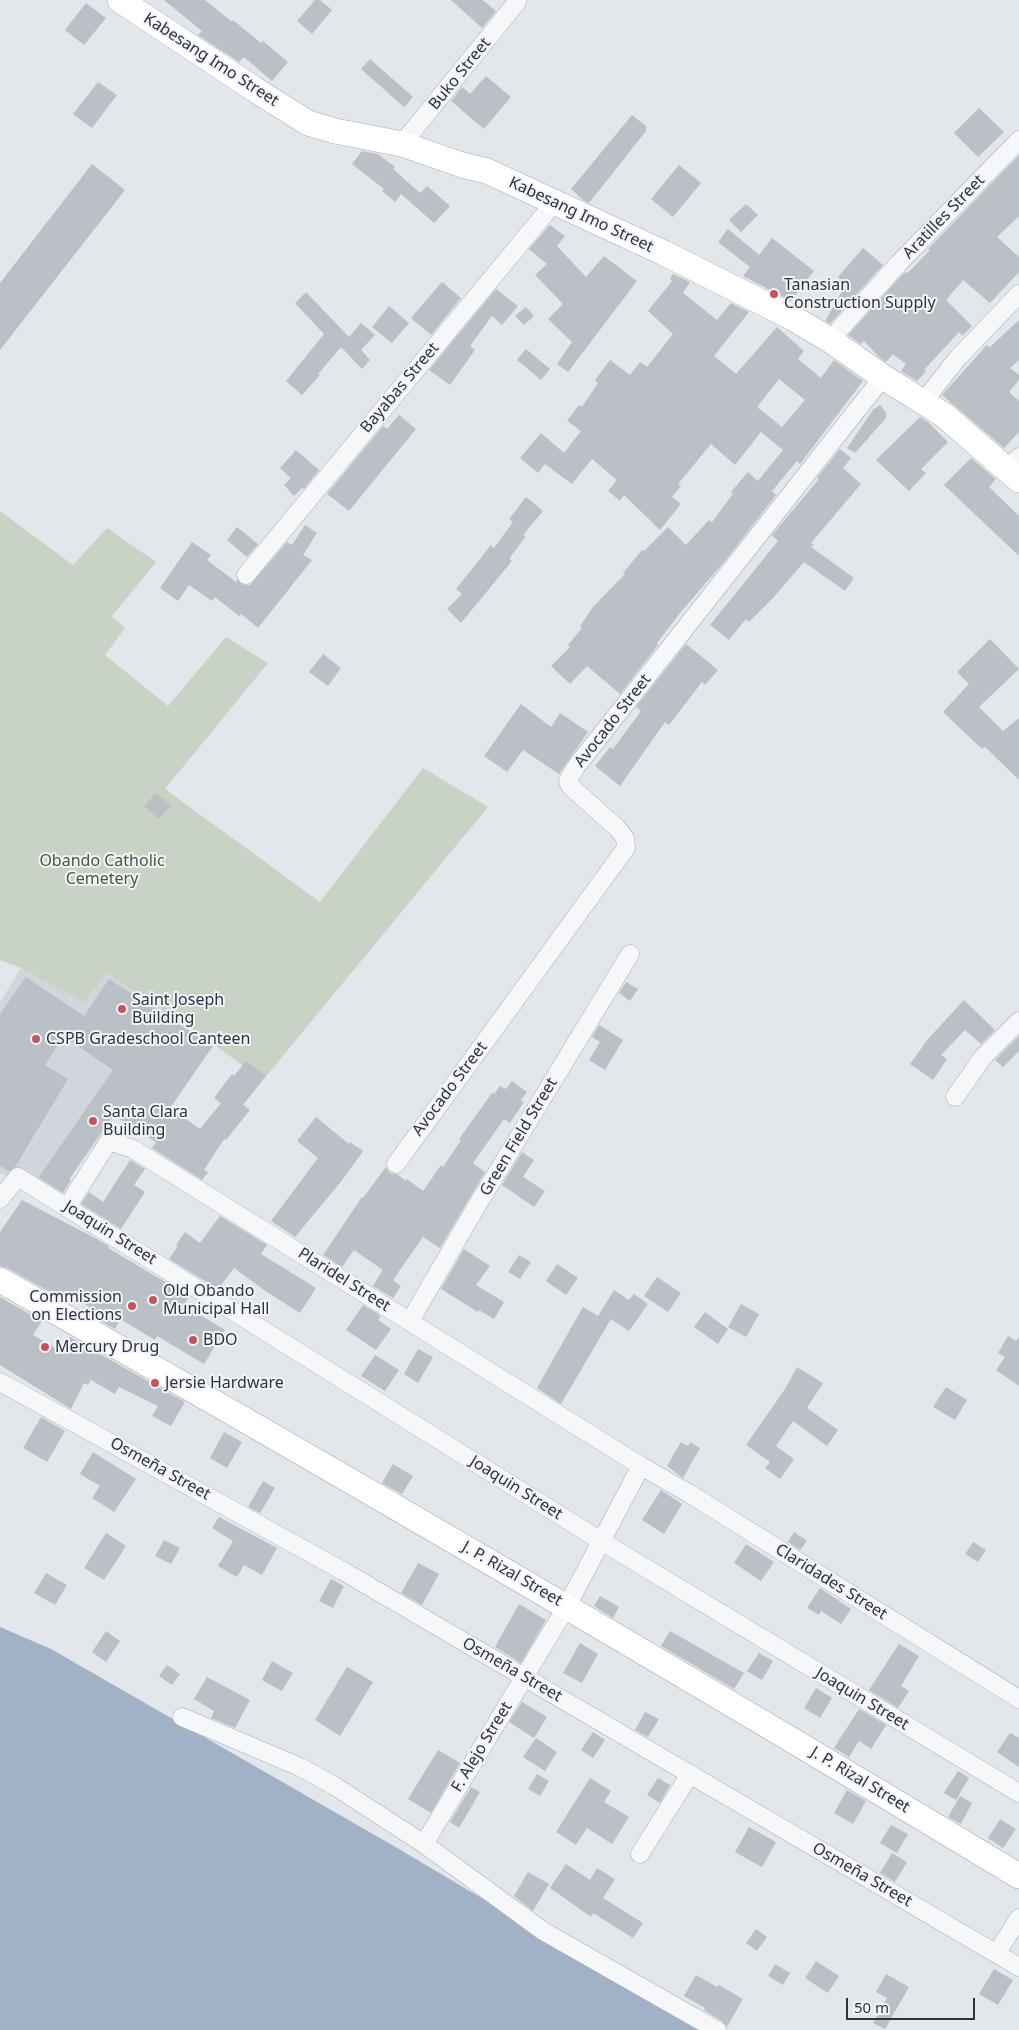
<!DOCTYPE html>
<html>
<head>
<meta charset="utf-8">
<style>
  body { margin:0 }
  #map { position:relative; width:1019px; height:2030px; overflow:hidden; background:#e3e6ea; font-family:"Noto Sans",sans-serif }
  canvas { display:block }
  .scale { position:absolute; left:846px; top:1998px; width:129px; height:22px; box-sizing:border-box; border:2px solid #2d3340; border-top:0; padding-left:6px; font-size:15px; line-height:18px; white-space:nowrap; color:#2d3340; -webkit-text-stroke:4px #f3f4f7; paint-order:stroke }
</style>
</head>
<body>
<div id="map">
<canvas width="1019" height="2030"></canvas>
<div class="scale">50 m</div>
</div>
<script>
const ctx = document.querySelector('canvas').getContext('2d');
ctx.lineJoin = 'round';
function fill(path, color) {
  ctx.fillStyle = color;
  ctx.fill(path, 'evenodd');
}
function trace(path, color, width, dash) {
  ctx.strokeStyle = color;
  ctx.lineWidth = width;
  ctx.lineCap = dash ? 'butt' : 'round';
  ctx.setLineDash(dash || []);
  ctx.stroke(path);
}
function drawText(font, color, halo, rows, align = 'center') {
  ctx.font = font + ' "Noto Sans",sans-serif';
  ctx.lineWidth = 4;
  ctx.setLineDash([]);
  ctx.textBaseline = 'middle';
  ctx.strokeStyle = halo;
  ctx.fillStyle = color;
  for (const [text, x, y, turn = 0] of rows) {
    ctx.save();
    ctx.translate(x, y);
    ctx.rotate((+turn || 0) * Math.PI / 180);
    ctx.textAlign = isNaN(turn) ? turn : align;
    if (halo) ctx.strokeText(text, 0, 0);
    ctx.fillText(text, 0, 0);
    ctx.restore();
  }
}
fill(new Path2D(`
  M21,968L84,1003L106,973L181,1020L56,1199L0,1173V1002Z`), '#d2d5dc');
fill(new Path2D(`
  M0,511L73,565L107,528L156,562L112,616L125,628L105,655L168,706L226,637L268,663L165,789L320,902L423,768L488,807L263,1080L181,1021L106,973L84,1003L21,968L0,960Z`), '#c8d3c5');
fill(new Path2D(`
  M0,1627L51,1649L399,1849L703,2030H0Z`), '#a2b2c6');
fill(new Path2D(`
  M164,0H205L232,22L233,20L261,43L263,41L288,62L272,81L244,57L239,62L198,35L202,31Z
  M315,0H320L332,10L312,34L297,21Z
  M451,0H483L496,11L482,28Z
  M86,3L106,18L84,45L65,30Z
  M370,59L413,97L404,107L361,69Z
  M486,76L511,97L484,129L451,101L462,87L470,94Z
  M98,82L117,95L92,128L73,114Z
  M979,108L1004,132L978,157L954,133Z
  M632,115L646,126V131L589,203L583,200L571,189Z
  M362,151L378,154L395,167L393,169L420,193L427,186L450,206L434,223L401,194L395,202L382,191L384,189L352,164Z
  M1019,155V216L997,237L1019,257V272L990,303L963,280L946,300L972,326L962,336L959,332L924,370L926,371L917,381L901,371L906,364L893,354L886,362L879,357L864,341L861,344L848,335L902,275L906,272L908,273L930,250L928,249Z
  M92,164L125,190L0,350V283Z
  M679,165L701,183L673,217L651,199Z
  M746,204L758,215L741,232L729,220Z
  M550,225L565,236L557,246L586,277L604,256L637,281L568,372L557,364L572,342L548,319L563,304L535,275L547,264L529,249Z
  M728,229L759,255L772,238L814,271L791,301L743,276L750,267L718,242Z
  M863,248L883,265L830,324L825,321L846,284L838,277Z
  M673,274L690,282L683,293L717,320L731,303L749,312L714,356L736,374L777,327L804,351L798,359L821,378L834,360L863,381L800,464L797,461L772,491L776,495L724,562L680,613L657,643L658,645L620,694L587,666L570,684L551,666L570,647L568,645L582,628L580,626L593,607L625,574L623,573L642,550L644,551L668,527L686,545L709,520L712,522L733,494L731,492L748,472L758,481L783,450L761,432L735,465L711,444L678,484L681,486L672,497L681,504L660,530L624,495L620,501L608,491L617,480L592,459L572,484L545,464L538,473L520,458L541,433L564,453L581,431L567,421L579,405L582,407L598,383L595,380L610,360L630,375L640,362L647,367L673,334L648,311L672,281L670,279ZM779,379L805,400L782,427L757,407Z
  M442,282L461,298L431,335L411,318Z
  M496,289L518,306L502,325L492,316L470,346L475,350L450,385L429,370Z
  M306,292L349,337L361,323L375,335L361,350L370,360L362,369L341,347L318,374L320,375L302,395L286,381L324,334L295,303Z
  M389,306L409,323L392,343L372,327Z
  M526,307L534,316L524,325L515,316Z
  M1019,320V360L1010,368L1019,375V380L1009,392L1019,401V432L1004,448L942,395L987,345L990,347Z
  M526,349L550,369L541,380L517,360Z
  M880,405L886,413V418L855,453L847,448L873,410Z
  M399,415L416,429L349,511L327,494L383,426L387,429Z
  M920,417L929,423L948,442L921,469L926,473L909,491L876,460Z
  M840,449L851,458L843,468L861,484L811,543L814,545L811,547L854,578L845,591L804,562L773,598L749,622L746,619L729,640L710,625L778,541L772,535L819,479L817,478Z
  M296,450L319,470L304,489L302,488L294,496L284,485L291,478L280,468Z
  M971,458L996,479L989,487L1019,516V556L944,485Z
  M526,497L543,511L523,535L526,536L509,559L512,561L461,623L447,609L462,594L456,589L491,545L494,548L513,522L509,519Z
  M305,525L317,533L303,555L312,560L258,628L241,614L239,616L215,597L212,601L189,585L178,601L160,588L192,542L211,555L207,560L236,582L237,580L244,585H250L287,542L292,545Z
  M237,527L258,544L247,557L227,540Z
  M990,639L1019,669L979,707L1003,731L1019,718V780L985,747L982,749L943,712L969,684L957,672Z
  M686,644L718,670L705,685L702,682L669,725L665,722L620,786L595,766L610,747L613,749L641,711L636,707Z
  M323,654L341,668L328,686L309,672Z
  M521,704L551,727L560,713L588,732L559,774L523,750L507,772L484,756Z
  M156,793L171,805L159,819L144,806Z
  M26,977L84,1016L109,979L213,1046L170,1108L200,1129L221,1103L214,1098L232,1074L234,1076L246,1061L266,1076L243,1105L250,1110L226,1140L224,1139L204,1170L208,1172L202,1180L152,1148L156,1142L113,1115L69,1179L71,1180L63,1193L39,1177L113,1070L63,1036L45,1065L68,1079L15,1167L9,1171L0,1166V1014Z
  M626,982L638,989L630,1001L619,993Z
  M964,1000L995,1030L981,1044L965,1030L941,1055L947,1059L933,1080L910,1064L928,1039Z
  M599,1025L623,1040L605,1070L589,1060L600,1042L592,1037Z
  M1019,1036V1051L1003,1067L995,1060Z
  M512,1081L527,1092L521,1100L524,1102L510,1123L504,1119L473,1163L485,1172L440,1248L423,1237L393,1280L401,1286L393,1298L373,1286L383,1270L354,1250L342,1267L323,1255L362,1197L363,1198L386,1167L390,1173L397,1174L406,1181L407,1179L423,1191L441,1165L443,1167L461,1140L459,1139L492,1093L494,1094L500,1086L506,1089Z
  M316,1117L349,1144L350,1142L363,1151L343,1179L295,1237L271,1221L318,1158L297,1141Z
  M522,1152L534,1160L523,1177L545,1191L534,1207L502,1185Z
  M130,1160L145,1169L134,1185L145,1192L121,1229L81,1204L89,1192L103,1202Z
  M22,1200L95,1238L109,1246L108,1248L189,1296L184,1305L225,1330L204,1364L157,1336L155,1340L120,1319L115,1329L101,1321L104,1316L72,1296L68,1302L7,1268L0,1266V1232Z
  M220,1216L267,1245L261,1254L316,1288L300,1313L264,1290L234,1268L218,1289L169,1259L178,1246L176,1245L185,1232L200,1243Z
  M464,1249L490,1266L476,1285L504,1302L494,1319L479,1310L478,1312L441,1289Z
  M519,1255L531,1262L520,1279L508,1272Z
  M557,1264L578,1278L566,1295L546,1281Z
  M657,1277L681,1293L668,1312L644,1296Z
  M614,1290L629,1300L634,1294L648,1304L629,1331L611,1319L561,1404L537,1388L583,1307L598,1316Z
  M0,1297L42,1321L33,1335L62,1352L70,1337L185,1402L171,1426L152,1416L158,1406L119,1387L115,1394L91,1380L88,1385L84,1383L71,1409L0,1365Z
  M741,1304L759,1314L746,1337L728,1327Z
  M363,1305L381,1316L378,1320L391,1329L376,1350L346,1330Z
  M705,1312L728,1329L718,1344L694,1327Z
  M1008,1336L1016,1341L1019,1337V1386L996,1370L1005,1357L998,1353Z
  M418,1349L433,1357L418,1383L404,1374Z
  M375,1355L399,1370L385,1391L361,1376Z
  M797,1367L823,1383L807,1408L838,1430L827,1446L793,1421L776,1446L794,1459L780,1479L765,1468L770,1462L746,1445L785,1389Z
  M946,1387L967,1400L955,1420L933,1407Z
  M41,1417L65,1431L47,1462L23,1448Z
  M224,1432L242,1442L227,1468L210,1458Z
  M681,1442L688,1446L690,1442L700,1448L683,1478L667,1466Z
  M93,1452L136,1479L114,1512L92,1498L100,1486L80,1474Z
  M393,1464L413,1476L402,1494L382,1483Z
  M263,1481L275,1488L260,1513L248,1507Z
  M661,1490L682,1504L664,1534L642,1520Z
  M219,1517L277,1548L262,1575L244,1565L237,1577L218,1566L233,1541L212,1528Z
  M794,1532L807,1541L800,1550L788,1542Z
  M106,1533L126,1546L104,1580L84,1568Z
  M164,1540L180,1548L171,1564L155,1556Z
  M973,1542L986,1550L978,1562L965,1554Z
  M746,1544L774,1562L761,1581L734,1563Z
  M418,1563L439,1574L422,1605L401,1593Z
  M46,1573L67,1585L55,1605L34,1593Z
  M331,1579L344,1586L333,1608L319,1601Z
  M820,1588L851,1609L841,1624L821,1611L819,1615L807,1608Z
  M600,1596L619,1607L613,1618L594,1606Z
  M519,1604L546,1620L521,1663L495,1647Z
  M106,1631L120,1641L106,1662L92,1652Z
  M670,1631L744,1673L734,1689L661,1646Z
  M580,1643L598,1654L582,1683L563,1673Z
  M899,1644L919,1656L901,1686L909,1691L898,1708L869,1690Z
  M759,1653L773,1661L762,1680L747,1671Z
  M272,1661L293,1673L282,1691L262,1680Z
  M167,1665L180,1674L172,1685L159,1676Z
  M347,1667L373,1682L340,1736L315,1720Z
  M207,1677L250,1700L235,1728L211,1718L214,1711L194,1699Z
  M816,1688L832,1698L820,1718L804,1708Z
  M522,1702L547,1717L534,1738L509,1722Z
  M859,1709L886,1725L871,1749L859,1741L849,1757L834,1748Z
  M645,1712L659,1719L648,1737L635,1730Z
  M593,1732L605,1740L593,1758L581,1750Z
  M1010,1733L1019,1738V1767L997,1752Z
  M536,1738L557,1752L545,1771L523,1757Z
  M438,1750L460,1763L431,1813L408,1799Z
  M958,1771L969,1778L956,1800L944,1793Z
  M537,1774L549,1781L540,1796L528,1789Z
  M590,1778L611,1791L604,1802L629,1817L612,1844L587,1828L576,1845L556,1832Z
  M658,1778L670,1785L660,1803L647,1795Z
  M471,1787L480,1792L459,1828L450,1822Z
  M847,1790L866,1801L853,1824L834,1813Z
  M960,1796L972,1803L961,1824L948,1817Z
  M1000,1819L1016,1829L1003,1848L988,1838Z
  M891,1825L908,1834L897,1853L880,1843Z
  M749,1827L776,1842L762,1867L735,1852Z
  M892,1853L907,1862L895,1882L880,1873Z
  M566,1864L590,1880L597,1868L615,1879L603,1898L643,1923L633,1938L593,1913L591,1917L550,1888Z
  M528,1872L549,1884L533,1911L514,1896Z
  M756,1929L767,1937L757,1951L746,1943Z
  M816,1961L839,1976L828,1993L805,1978Z
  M775,1964L790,1973L783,1985L768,1976Z
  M994,1969L1013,1980L998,2005L979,1994Z
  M886,1974L909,1987L885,2029L873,2023L887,1998L876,1992Z
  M696,1975L717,1987L719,1985L743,1999L727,2027L722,2021L704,2010L705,2008L684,1996Z`), '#bbbfc6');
const street = new Path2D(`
  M402,144L517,2
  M830,340L900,262L1019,140
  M923,402L957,359L1019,294
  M1007,469L1019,457
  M246,575L554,203
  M955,1097L983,1057L1019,1021
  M396,1164L626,848L625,838L617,828L570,786L568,781L575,768L883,377
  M0,1199L18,1177L601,1541L1019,1793
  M67,1207L109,1141L133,1149L641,1466L690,1494L1019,1699
  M410,1321L475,1209L630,954
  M0,1382L343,1571L1019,1967
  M182,1717L300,1767L333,1785L424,1844L543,1931L717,2030
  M424,1844L567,1606L641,1466
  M640,1854L690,1774
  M996,1954L1019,1918`);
const secondary = new Path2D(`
  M120,0L254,89L308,123L335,131L402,144L462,165L487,171L664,253L793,318L830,340L883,377L944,415L1019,480
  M0,1280C342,1474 682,1673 1019,1876`);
trace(street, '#a9adb4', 19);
trace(secondary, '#a9adb4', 26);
trace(street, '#f6f7f8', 18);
trace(secondary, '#fff', 25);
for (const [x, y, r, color] of [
  [774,294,5,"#c15661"],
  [122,1009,5,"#c15661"],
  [36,1039,5,"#c15661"],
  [93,1121,5,"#c15661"],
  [153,1300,5,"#c15661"],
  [132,1306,5,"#c15661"],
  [193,1340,5,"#c15661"],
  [45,1347,5,"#c15661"],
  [155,1383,5,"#c15661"]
]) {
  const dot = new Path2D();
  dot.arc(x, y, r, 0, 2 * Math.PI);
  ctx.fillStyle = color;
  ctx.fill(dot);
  trace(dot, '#f3f4f7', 2);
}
drawText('16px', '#2d3340', '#f3f4f7', [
  ["Kabesang Imo Street",211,60,33],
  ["Buko Street",460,74,-51],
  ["Kabesang Imo Street",581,215,25],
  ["Aratilles Street",944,217,-46],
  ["Bayabas Street",400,388,-50],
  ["Avocado Street",613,721,-52],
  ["Avocado Street",450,1089,-53],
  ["Green Field Street",519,1137,-59],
  ["Joaquin Street",110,1233,32],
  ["Plaridel Street",344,1280,32],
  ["Osmeña Street",160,1469,29],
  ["Joaquin Street",516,1488,32],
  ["J. P. Rizal Street",512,1574,30],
  ["Claridades Street",831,1582,32],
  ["Osmeña Street",512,1670,30],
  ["Joaquin Street",862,1699,31],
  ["F. Alejo Street",482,1747,-59],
  ["J. P. Rizal Street",860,1780,31],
  ["Osmeña Street",862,1875,30]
]);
drawText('16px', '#2d3340', '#f3f4f7', [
  ["Tanasian",784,285],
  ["Construction Supply",784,303],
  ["Saint Joseph",132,1000],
  ["Building",132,1018],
  ["CSPB Gradeschool Canteen",46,1039],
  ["Santa Clara",103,1112],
  ["Building",103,1130],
  ["Old Obando",163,1291],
  ["Municipal Hall",163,1309],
  ["Commission",122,1297,"right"],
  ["on Elections",122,1315,"right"],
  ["BDO",203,1340],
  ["Mercury Drug",55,1347],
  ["Jersie Hardware",165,1383]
], 'left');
drawText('16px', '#405b3b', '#f3f4f7', [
  ["Obando Catholic",102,861],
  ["Cemetery",102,879]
]);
</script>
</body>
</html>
